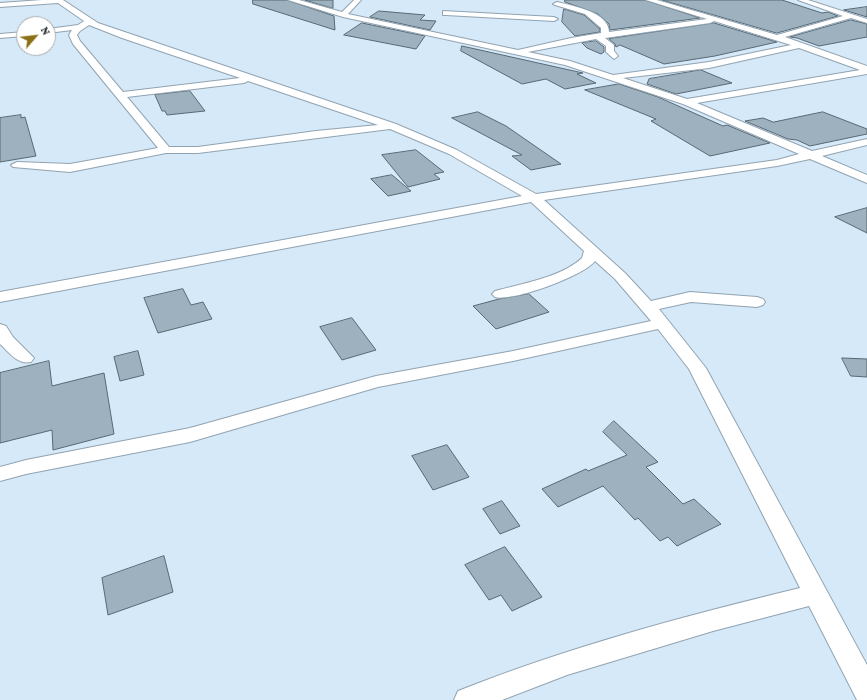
<!DOCTYPE html>
<html>
<head>
<meta charset="utf-8">
<style>
  body { margin:0 }
  #map { position:relative; width:867px; height:700px; overflow:hidden; background:#d6e9f8; font-family:"Crimson Pro",serif }
  canvas { display:block }
  .north { position:absolute; left:16px; top:16px; width:40px; height:40px; box-sizing:border-box; background:#fff; border:1px solid #a7abad; border-radius:50%; rotate:62deg; font-size:11px; font-weight:700; line-height:16px; text-align:center; color:#242c31 }
  .north::after { content:''; display:block; margin:auto; width:14px; height:18px; background:#8c7013; clip-path:polygon(50% 0,100% 100%,50% 72%,0 100%) }
</style>
</head>
<body>
<div id="map">
<canvas width="867" height="700"></canvas>
<div class="north">N</div>
</div>
<script>
const ctx = document.querySelector('canvas').getContext('2d');
ctx.lineJoin = 'round';
function fill(path, color) {
  ctx.fillStyle = color;
  ctx.fill(path, 'evenodd');
}
function trace(path, color, width, dash) {
  ctx.strokeStyle = color;
  ctx.lineWidth = width;
  ctx.lineCap = dash ? 'butt' : 'round';
  ctx.setLineDash(dash || []);
  ctx.stroke(path);
}
const building = new Path2D(`
  M253,0H287L334,16L335,30L253,4Z
  M305,0H333V8Z
  M565,0H645L700,18L610,30L609,24L598,14L565,2Z
  M662,0H782L822,13L828,12L838,16L777,33Z
  M867,7V17L844,10Z
  M564,9L584,15L600,29V32L575,36L562,22Z
  M379,11L425,15L420,20L436,21L430,30L370,17Z
  M851,20L867,24V37L819,46L797,38L790,37Z
  M362,23L425,36L416,49L344,35Z
  M714,23L777,42L715,56L664,64L620,45L616,47L615,44L609,39Z
  M596,41L604,47V52L601,54L587,48L582,43Z
  M462,46L583,73L577,74L596,83L565,89L546,79L522,84L461,51Z
  M701,70L732,83L676,94L647,84L649,79Z
  M619,84L658,97L723,126L727,125L770,143L710,156L651,121L656,119L585,90Z
  M190,91L205,111L167,115L165,111H162L155,95Z
  M478,112L506,126L561,164L531,170L512,156L522,155L452,118Z
  M823,112L867,129V134L810,146L797,140L788,139L745,121L763,118L773,122Z
  M21,115V118L25,117L36,156L0,162V118Z
  M416,150L444,172L434,174L440,179L408,187L382,155Z
  M392,175L411,191L388,196L371,179Z
  M867,208V233L835,217Z
  M183,289L191,305L203,302L212,319L158,333L144,298Z
  M529,294L549,312L496,329L473,306L499,299Z
  M352,318L376,350L342,360L320,327Z
  M138,351L144,375L120,381L114,357Z
  M842,358L867,359V377L851,376Z
  M49,361L52,386L104,373L114,434L53,450L52,430L0,443V373Z
  M614,421L658,462L646,467L683,504L694,499L721,524L677,546L668,537L660,541L638,518L635,520L603,486L558,507L542,489L586,469L588,471L627,455L603,432Z
  M447,445L469,477L433,490L412,456Z
  M502,501L520,526L500,534L483,509Z
  M505,547L542,597L512,611L501,595L489,600L465,565Z
  M164,556L173,592L108,615L102,578Z`);
fill(building, '#9eb1be');
trace(building, '#586975', 1);
const minor = new Path2D(`
  M42,0H63L98,23L396,124L457,150L536,194L777,160L799,154L683,104L565,65L343,17L288,0H299L342,12L354,0H361L348,14L518,50L571,38L601,33V28L585,14L555,5L553,4L557,2C573,6 609,12 609,32L707,19L646,0H657L777,35L843,16L798,0H808L867,19V23L851,18L785,37L867,66V74L697,103L812,151L867,139V145L822,156L867,175V183L810,159L777,166L544,200L625,273L651,301L690,292L757,297L763,299L765,302L763,305L757,307L691,302L659,309L706,368L867,665V700H857L809,606L713,631L567,675L502,700H454L458,691C569,647 684,616 800,588L689,369L658,329L513,361L378,387L190,442L26,474L0,481V467L26,460L190,428L376,376L513,351L651,321L615,279L595,261C584,276 512,302 495,297L492,294L495,291C521,284 562,277 582,258L584,251L531,202L0,302V292L522,196L449,154L390,129L198,153H166L70,172L13,167L11,165L17,162L70,164L158,148L73,44L69,35L72,30L48,33V29L78,25L84,21L58,3L0,7V3ZM714,21L791,45L709,62L613,75L570,61L528,52L596,39L606,46V52L614,59L618,56L614,51V45L605,38L710,23ZM89,25L122,38L240,78L123,92L80,41L77,35L80,31ZM799,48L860,70L687,99L623,78L709,68ZM248,81L378,125L316,131L198,147H169L127,97L244,83Z
  M443,11L554,17L558,19L554,21L446,15H443Z
  M24,32V36L0,38V34Z
  M0,324L6,326L13,337L34,358L31,362C17,365 9,352 0,344Z`);
trace(minor, '#91a3b1', 2);
fill(minor, '#fff');
</script>
</body>
</html>
